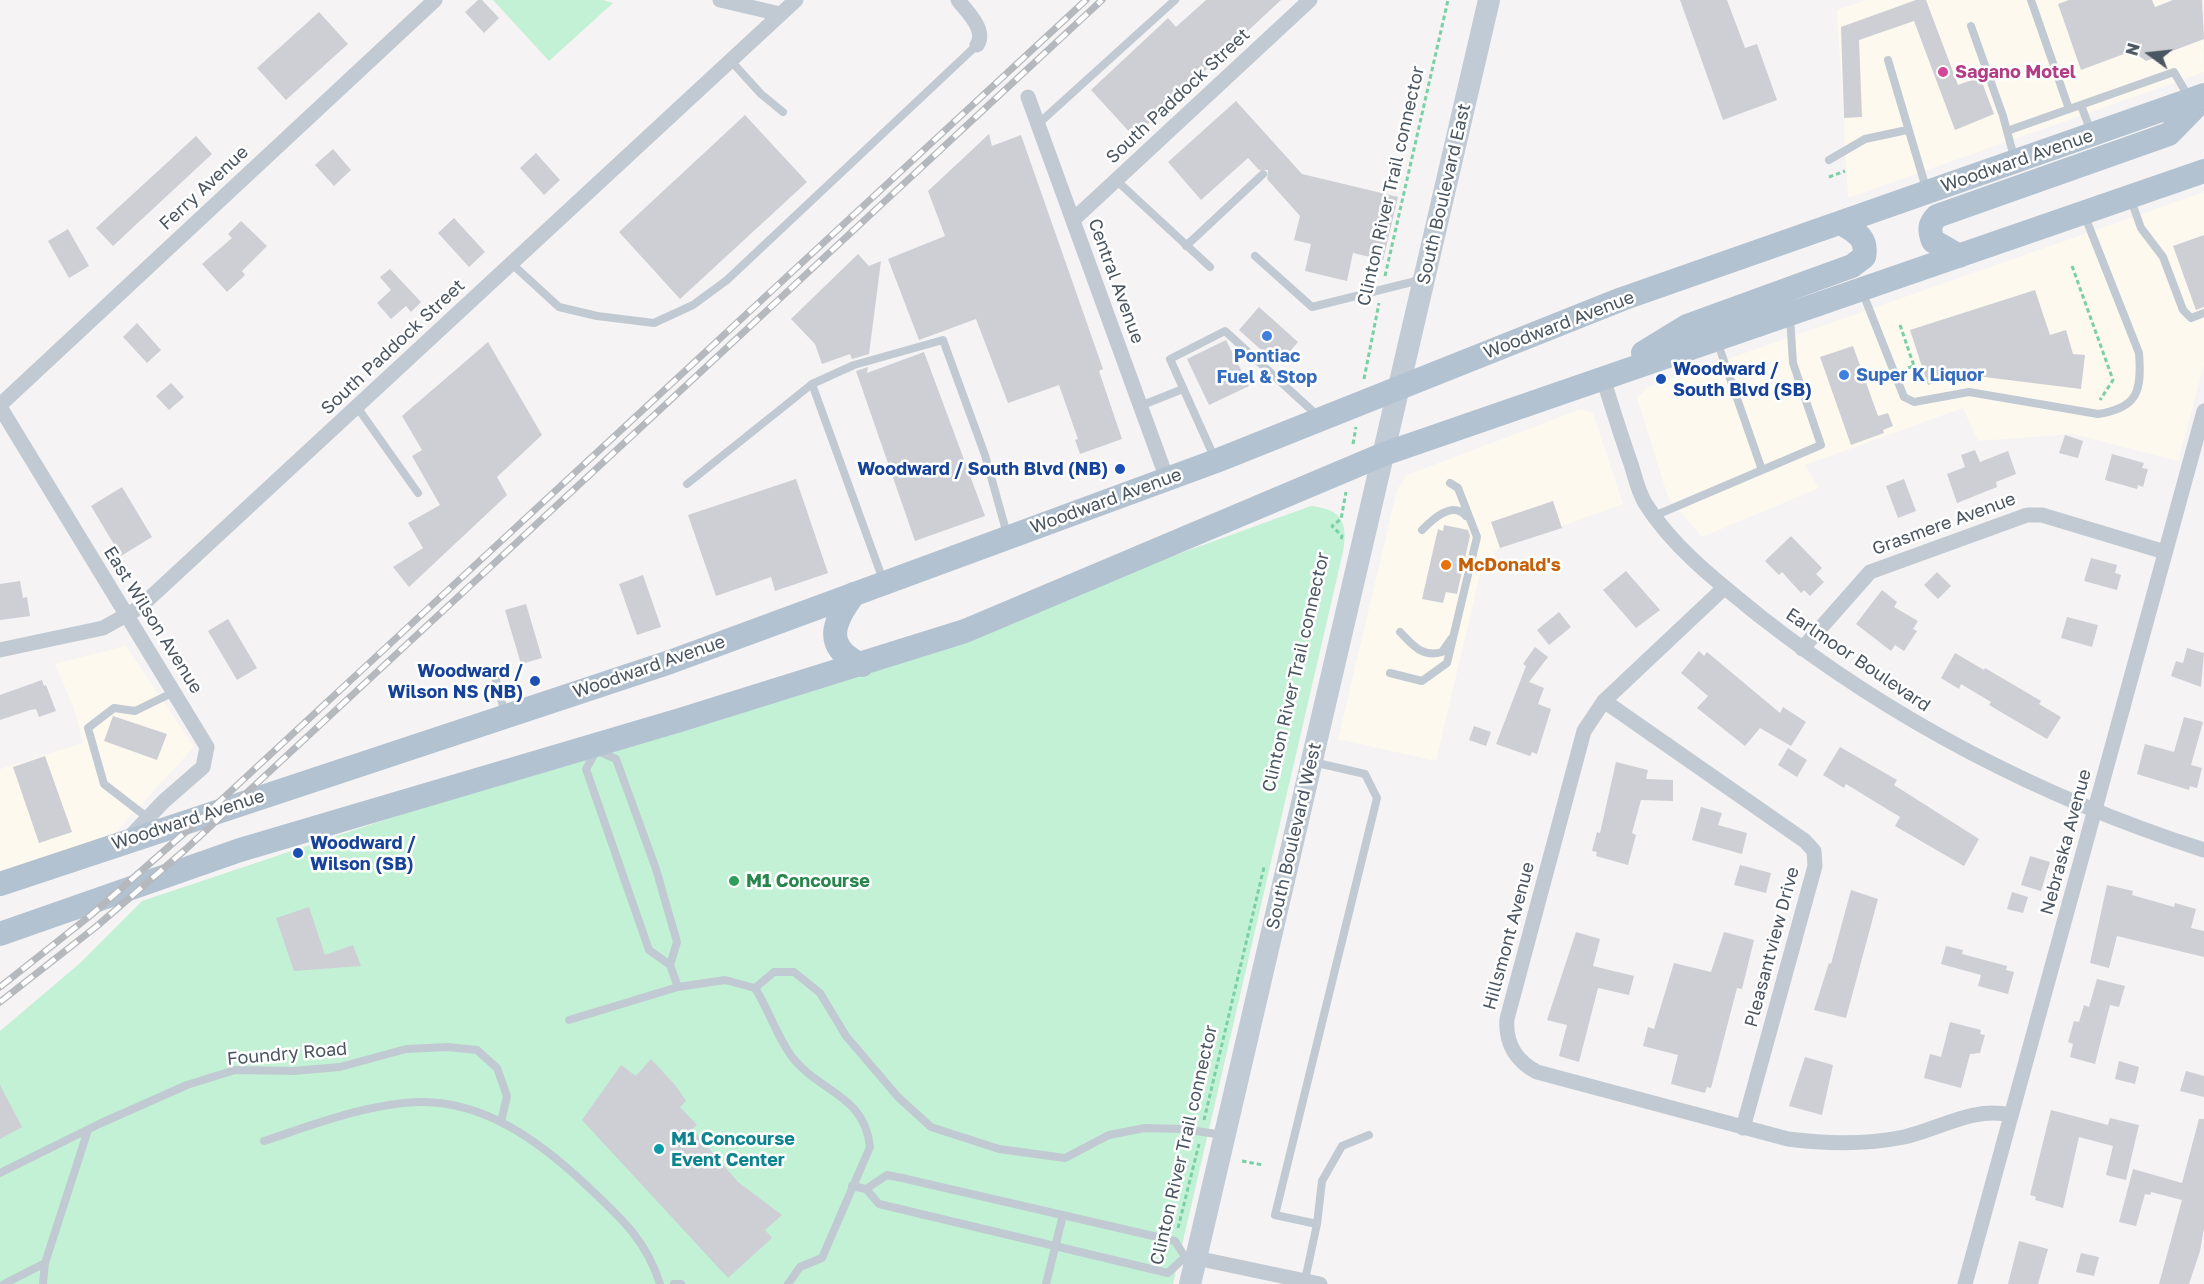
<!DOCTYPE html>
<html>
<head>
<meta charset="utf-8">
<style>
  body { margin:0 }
  #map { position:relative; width:2204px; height:1284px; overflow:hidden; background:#f5f3f3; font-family:"Golos Text",sans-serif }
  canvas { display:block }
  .north { position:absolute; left:2120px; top:24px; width:60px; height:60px; -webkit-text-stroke:4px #fff; paint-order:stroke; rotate:285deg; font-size:16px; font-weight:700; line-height:24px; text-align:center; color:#4a5661 }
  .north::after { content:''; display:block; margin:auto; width:21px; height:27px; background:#4a5661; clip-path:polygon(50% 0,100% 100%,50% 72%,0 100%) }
</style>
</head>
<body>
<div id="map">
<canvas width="2204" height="1284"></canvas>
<div class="north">N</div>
</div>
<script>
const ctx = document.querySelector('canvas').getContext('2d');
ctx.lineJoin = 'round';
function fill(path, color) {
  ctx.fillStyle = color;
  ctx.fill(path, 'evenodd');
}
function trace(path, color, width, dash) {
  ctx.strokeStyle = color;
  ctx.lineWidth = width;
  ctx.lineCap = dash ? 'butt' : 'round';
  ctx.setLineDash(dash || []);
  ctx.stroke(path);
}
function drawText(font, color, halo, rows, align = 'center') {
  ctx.font = font + ' "Golos Text",sans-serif';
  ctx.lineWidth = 5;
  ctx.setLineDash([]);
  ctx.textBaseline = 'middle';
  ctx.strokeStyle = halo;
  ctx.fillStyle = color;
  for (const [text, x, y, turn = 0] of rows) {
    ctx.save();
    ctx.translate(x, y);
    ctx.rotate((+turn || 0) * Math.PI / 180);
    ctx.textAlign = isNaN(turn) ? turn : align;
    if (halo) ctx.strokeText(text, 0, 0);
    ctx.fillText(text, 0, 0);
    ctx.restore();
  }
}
fill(new Path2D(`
  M1866,0H2202L2204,72L1848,198L1837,10Z
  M2204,192V365L2178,461L2073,434L1978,441L1963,408L1805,465L1819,488L1702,537L1668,497L1637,398L1648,387Z
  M1581,409L1593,413L1623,504L1500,548L1493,552L1496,560L1482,566L1436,761L1338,739L1397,490L1407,475Z
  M126,646L194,747L115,833L0,874V769L83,743L74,709L55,664Z`), '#fdf9ef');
fill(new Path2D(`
  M493,0H603L613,3L549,61Z
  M1311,506C1343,509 1348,524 1343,552L1173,1284H0V1031L79,964L142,901L1159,561Z`), '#c3f1d5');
fill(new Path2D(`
  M478,0H482L499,18L484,33L465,12Z
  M1206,0H1281L1134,137L1091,90L1168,18L1176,27Z
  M1680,0H1727L1745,48L1757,44L1777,100L1723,120Z
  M1916,0H1926L1958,85L1980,77L1994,114L1955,130L1914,21L1859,40L1862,117L1844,118L1841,27Z
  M2069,0H2152L2155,7L2173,0H2202L2204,39L2146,61L2132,51L2081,70L2058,4Z
  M319,12L348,44L286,100L257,68Z
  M1236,101L1302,174L1398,197L1383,260L1353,253L1347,281L1305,271L1311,244L1294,240L1300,216L1267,179L1268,170H1259L1248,158L1201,200L1168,162Z
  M745,115L807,182L680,299L619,232Z
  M989,134L992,146L1021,135L1103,369L1099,371L1122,439L1080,454L1075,440L1078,439L1059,385L1008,403L976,319L919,340L888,259L945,236L928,191Z
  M196,136L212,154L113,246L96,228Z
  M333,149L351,170L334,186L315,165Z
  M536,153L560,180L544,195L520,168Z
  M454,218L485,252L469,267L438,233Z
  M241,221L267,246L242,271L245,275L227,292L202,264L232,238L228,234Z
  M68,229L89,266L69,278L48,241Z
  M2204,235V307L2196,310L2173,246Z
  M858,254L869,266L881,261L869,354L852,359L850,354L822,364L815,344L791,319Z
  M390,269L421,302L411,312L406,306L391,319L377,303L391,290L380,277Z
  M2035,290L2050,335L2066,330L2073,354L2085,355L2081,389L1960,374L1928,385L1910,330Z
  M1259,307L1298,342L1278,365L1239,330Z
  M137,323L161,350L147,363L123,337Z
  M1226,340L1249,386L1209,405L1187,359Z
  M488,342L542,435L497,477L507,495L409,587L393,567L423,548L408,523L440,505L412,456L422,450L402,416Z
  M1853,346L1878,416L1888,413L1893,426L1883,430L1884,433L1851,445L1820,357Z
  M924,352L985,516L915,541L856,371L868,367L867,373Z
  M171,383L184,397L169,410L156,396Z
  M2065,435L2083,441L2078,458L2059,453Z
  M1975,450L1980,462L2008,451L2016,474L1996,482L1997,487L1957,503L1947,474L1965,467L1961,455Z
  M2112,454L2144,463L2142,468L2148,469L2143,487L2138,485L2137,489L2105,480Z
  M796,479L828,573L775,591L771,577L716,596L688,515Z
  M1904,479L1916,511L1898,518L1886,486Z
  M122,487L152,537L121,556L91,506Z
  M1553,501L1562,528L1500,548L1491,522Z
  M1444,525L1468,530L1470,536L1457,594L1446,592L1443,603L1422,599L1438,529L1443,531Z
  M1791,536L1822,568L1816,574L1824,582L1810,596L1804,590L1801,593L1782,572L1779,575L1765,561Z
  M2091,558L2117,565L2115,573L2121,575L2117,590L2084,581Z
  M1626,571L1660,610L1636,628L1603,590Z
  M1937,572L1951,586L1938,599L1924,585Z
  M643,575L661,627L637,635L619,584Z
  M20,581L23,598L27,597L30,616L0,620V584Z
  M1882,590L1897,602L1894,607L1918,621L1913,629L1917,631L1904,651L1895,645L1891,651L1856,624Z
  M526,604L542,658L521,664L505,610Z
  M1559,612L1571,627L1549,645L1537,630Z
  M2067,617L2098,625L2092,647L2061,638Z
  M228,619L257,668L237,680L208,631Z
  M1535,647L1548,657L1529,682L1544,688L1538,704L1551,709L1537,754L1532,752L1530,756L1496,744L1526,666L1523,664Z
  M2187,648L2204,653L2201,687L2171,676L2176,661L2183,663Z
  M1699,651L1704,656L1707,652L1780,713L1783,707L1806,722L1791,746L1760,728L1745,746L1697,708L1708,696L1681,673Z
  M1955,653L1984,670L1985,668L2041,701L2039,704L2061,717L2047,739L1989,705L1991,702L1961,684L1959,689L1941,678Z
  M42,680L44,686L46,685L56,711L39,717L36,709L30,710L0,720V695Z
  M113,716L167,734L157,760L104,741Z
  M2184,717L2203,722L2191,765L2202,768L2197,788L2190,786L2189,790L2137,774L2145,744L2174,752Z
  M1474,726L1491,732L1486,746L1469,740Z
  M1840,747L1897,780L1894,785L1979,839L1964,866L1895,826L1900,817L1846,784L1844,788L1823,775Z
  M1788,748L1807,760L1797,777L1778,765Z
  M45,756L72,832L39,843L13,767Z
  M1616,762L1648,770L1646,779L1673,780V801L1641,800L1632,833L1636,835L1628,865L1596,856L1597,852L1592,851L1597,832L1600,833Z
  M1701,807L1722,813L1718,825L1747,833L1742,854L1692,840Z
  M2030,856L2050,862L2041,891L2021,885Z
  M1740,865L1771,873L1766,893L1734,885Z
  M2107,885L2133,891L2132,895L2174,907L2175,903L2196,909L2191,928L2204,931V957L2117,936L2109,968L2090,963Z
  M1851,890L1878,899L1846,1018L1814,1010L1829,963L1831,964Z
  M2012,892L2028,897L2023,913L2007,909Z
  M309,907L325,955L353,945L361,966L294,971L276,918Z
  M1576,932L1600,939L1593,966L1634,976L1629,995L1598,988L1579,1062L1559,1056L1567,1025L1547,1020Z
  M1724,932L1754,940L1742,989L1737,988L1711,1088L1707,1087L1705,1093L1671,1084L1678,1055L1643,1046L1648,1027L1654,1029L1674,963L1711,972Z
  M1946,946L1963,950L1962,954L2007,966L2006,970L2014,972L2008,994L1978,986L1981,975L1941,964Z
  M2097,979L2125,986L2119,1007L2110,1005L2095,1064L2070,1057L2073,1044L2068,1042L2074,1021L2079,1022L2084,1005L2089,1007Z
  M1950,1022L1981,1030L1980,1034L1985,1035L1980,1053L1970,1054L1961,1088L1924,1078L1930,1054L1941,1057Z
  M1805,1057L1833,1065L1822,1115L1789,1106Z
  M651,1059L676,1086L686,1101L680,1107L697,1125L692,1129L738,1182L782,1215L765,1230L772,1238L728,1278L582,1120L621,1065L636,1076Z
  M2119,1061L2139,1067L2135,1084L2115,1079Z
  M2186,1071L2204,1076V1097L2180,1091Z
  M0,1085L22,1127L0,1139Z
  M2051,1110L2108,1125L2110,1118L2139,1125L2126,1180L2106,1175L2113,1146L2079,1137L2063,1208L2035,1200L2036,1197L2030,1195Z
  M2199,1119H2204V1228L2200,1251L2189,1284H2159L2182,1200L2151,1192L2150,1195L2145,1194L2136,1226L2119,1222L2133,1169L2182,1183Z
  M2019,1241L2048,1249L2038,1284H2008Z
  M2081,1253L2099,1257L2094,1276L2076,1272Z`), '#cdcfd5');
trace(new Path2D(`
  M1829,177L1845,171
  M2072,266L2113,380L2100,400
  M1385,276L1448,0
  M1900,325L1914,366L1905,369
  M1364,379L1379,303
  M1353,444L1356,427
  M1341,539L1342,536L1332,526L1341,519L1346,492
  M1204,1120L1264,867
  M1242,1161L1263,1165
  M1178,1228L1199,1144`), '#7ad0a6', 3, [4.5, 3]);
trace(new Path2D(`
  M2031,0L2069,109
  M1971,26L2003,116L2014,157
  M1888,60L1926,188
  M731,61L761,94L783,112
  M2081,105L2091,132
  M1038,124L1175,0
  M2007,131L2174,72L2188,96
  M1829,160L1865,139L1907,130
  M1116,180L1210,267
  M2131,200L2141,228L2163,257L2183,310L2191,318L2204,313
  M1186,246L1263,174
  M1255,256L1312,307L1420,280
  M512,264L559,307L597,316L654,323L693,305L727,280L977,45
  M1862,291L1904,397L1914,402L1969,392L2098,414C2138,408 2142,391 2139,353L2084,214
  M1717,341L1762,470
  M812,384L854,365L943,340L985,455L1007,534
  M1140,406L1183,389
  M357,407L418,493
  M1215,459L1170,359L1225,331L1318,416
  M687,484L812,384L883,580
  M1654,516L1821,445L1793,363L1790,317
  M1422,530C1432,520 1452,500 1466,516
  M1400,632C1413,645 1422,658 1442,652L1451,639
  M1390,673L1422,681L1447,663L1477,537L1458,488L1450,483
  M496,680L505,714
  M597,750L586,769L649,950L670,965L677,942L656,869L616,759L598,751
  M148,818L104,784L88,728L114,708L135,711L174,692
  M678,987L725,980L755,988C769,1010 776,1035 792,1057C819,1092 865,1095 870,1147L822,1258L800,1267L788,1284
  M755,988L774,972H794L820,993L846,1036L898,1097L931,1127L999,1149L1065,1158L1109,1135L1145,1128L1183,1129L1223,1135
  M569,1020L678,987L670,965
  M264,1141C313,1125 366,1104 418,1102C484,1100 540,1142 585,1184C619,1216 646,1239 660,1284
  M0,1173L99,1124L187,1085L235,1070L293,1071L340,1067L406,1049L448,1047L477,1050L497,1068L507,1096L501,1122
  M852,1186L866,1189L879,1204L1168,1273L1185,1257L1175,1241L902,1178L887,1175L866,1189
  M1317,1224L1322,1181L1342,1146L1369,1135
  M1305,1280L1317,1224L1275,1215L1377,798L1365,774L1313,762
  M4,1284L45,1263L88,1130
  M43,1284L45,1263
  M674,1284H681
  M1046,1284L1063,1215`), '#c1cad2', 8);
trace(new Path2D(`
  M720,0L780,14
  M958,0C967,12 987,30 977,45
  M1028,97L1167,479
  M1073,220L1310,0
  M1603,378C1612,407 1621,436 1631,464C1635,477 1638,491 1645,503C1673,548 1720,584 1761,617C1895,722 2042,798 2204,850
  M0,405L435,0
  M0,407L207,747L203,767L163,802L129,838
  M1724,588L1604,701L1584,731L1507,1019C1505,1043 1516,1061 1537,1072L1788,1139C1827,1144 1865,1145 1904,1137C1940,1129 1973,1106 2011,1115
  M1802,649L1870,572L2027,515H2042L2165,552
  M0,650L103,628L139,608L796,0
  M1604,701L1805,841L1814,851L1815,866L1743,1128
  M1196,1258L1320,1284
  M1965,1284L2204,411`), '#c1cad2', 15);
trace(new Path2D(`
  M1190,1284L1489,0`), '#c1cbd6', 22);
trace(new Path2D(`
  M1959,256L1933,241C1929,230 1929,224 1937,216L2169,134L2204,98
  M1643,353L1687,326L1852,266L1864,257C1868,238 1856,232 1841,223
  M854,594C832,623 823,647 862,665
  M0,884L670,662L1216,461L1622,299L2204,95
  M0,934L240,850L680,720L965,631L1384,454L2204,171`), '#b3c2d1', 24);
const rail = new Path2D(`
  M0,987L91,915L206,814L1086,0
  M0,1002L97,926L186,849L1102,0`);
trace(rail, '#b5b8bd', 7);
trace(rail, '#fff', 4.5, [14]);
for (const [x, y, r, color] of [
  [1943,72,6,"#d1479c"],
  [1267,336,6,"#3f7fe0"],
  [1844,375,6,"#3f7fe0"],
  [1661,379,6,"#1a4fb4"],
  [1120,469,6,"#1a4fb4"],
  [1446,565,6,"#e8710a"],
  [535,681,6,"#1a4fb4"],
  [298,853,6,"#1a4fb4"],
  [734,881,6,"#2e9e5b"],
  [659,1149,6,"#0f9aa8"]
]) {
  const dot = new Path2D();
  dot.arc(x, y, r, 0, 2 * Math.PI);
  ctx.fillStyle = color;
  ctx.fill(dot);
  trace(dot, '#fff', 2);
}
drawText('bold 18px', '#b23c85', '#fff', [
  ["Sagano Motel",1955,72]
], 'left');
drawText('18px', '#4a5661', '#fff', [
  ["South Paddock Street",1178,96,-43],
  ["Woodward Avenue",2017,161,-19],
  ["Clinton River Trail connector",1391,186,-77],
  ["Ferry Avenue",204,188,-43],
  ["South Boulevard East",1444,194,-77],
  ["Central Avenue",1116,281,70],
  ["Woodward Avenue",1559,325,-21],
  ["South Paddock Street",393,347,-43],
  ["Woodward Avenue",1106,501,-20],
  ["Grasmere Avenue",1944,524,-20],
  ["East Wilson Avenue",153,620,58],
  ["Earlmoor Boulevard",1858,660,34],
  ["Woodward Avenue",649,667,-19],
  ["Clinton River Trail connector",1296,672,-77],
  ["Woodward Avenue",188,820,-18],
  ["South Boulevard West",1294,836,-77],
  ["Nebraska Avenue",2066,842,-75],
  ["Hillsmont Avenue",1509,936,-75],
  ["Pleasantview Drive",1772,947,-75],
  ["Foundry Road",287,1054,-5],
  ["Clinton River Trail connector",1184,1145,-77]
]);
drawText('bold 18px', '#366cbe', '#fff', [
  ["Pontiac",1267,356],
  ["Fuel & Stop",1267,377],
  ["Super K Liquor",1856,375,"left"]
]);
drawText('bold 18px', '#164399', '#fff', [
  ["Woodward /",1673,369],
  ["South Blvd (SB)",1673,390],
  ["Woodward / South Blvd (NB)",1108,469,"right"],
  ["Woodward /",523,671,"right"],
  ["Wilson NS (NB)",523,692,"right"],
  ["Woodward /",310,843],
  ["Wilson (SB)",310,864]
], 'left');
drawText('bold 18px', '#c56008', '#fff', [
  ["McDonald's",1458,565]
], 'left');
drawText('bold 18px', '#27864d', '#fff', [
  ["M1 Concourse",746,881]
], 'left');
drawText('bold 18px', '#0d838f', '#fff', [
  ["M1 Concourse",671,1139],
  ["Event Center",671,1160]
], 'left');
</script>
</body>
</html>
